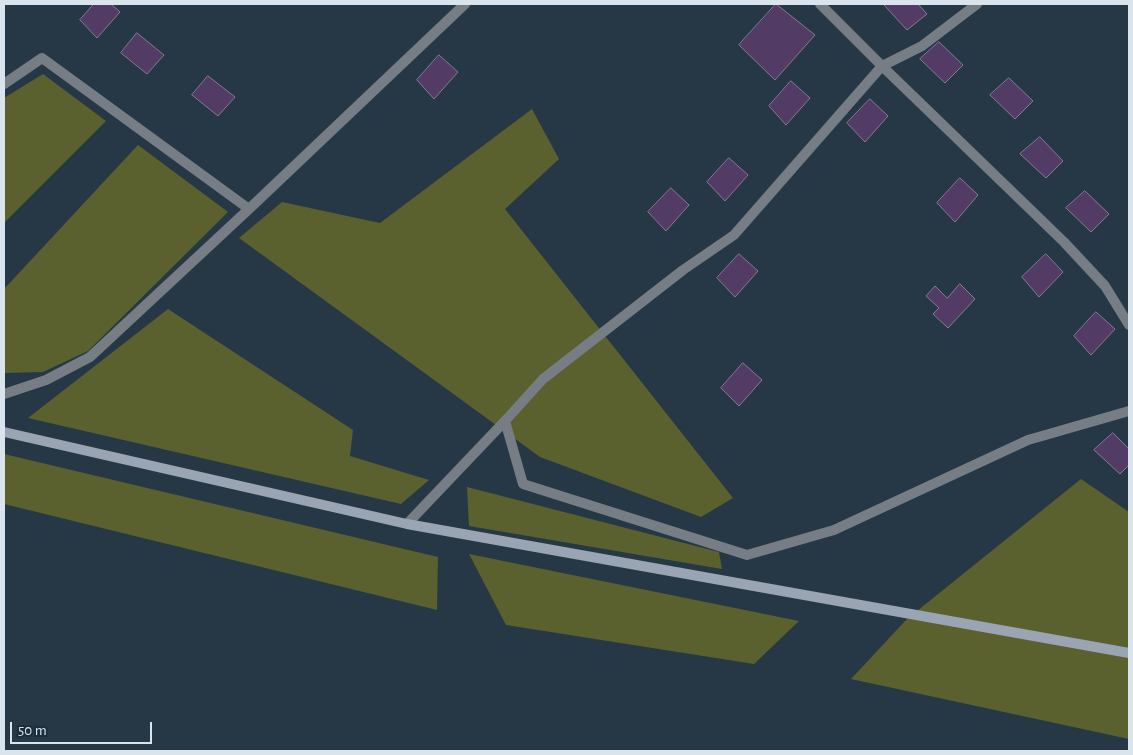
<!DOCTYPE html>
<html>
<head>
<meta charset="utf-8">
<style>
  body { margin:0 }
  #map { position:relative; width:1133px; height:755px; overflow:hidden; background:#263846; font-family:"Alegreya Sans",sans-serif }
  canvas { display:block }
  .frame { position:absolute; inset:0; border:5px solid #d9e4ed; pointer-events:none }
  .scale { position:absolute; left:10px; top:722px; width:142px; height:22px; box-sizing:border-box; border:2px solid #d9e4ed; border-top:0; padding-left:6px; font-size:15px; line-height:18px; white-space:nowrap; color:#d9e4ed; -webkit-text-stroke:4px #1c2d3b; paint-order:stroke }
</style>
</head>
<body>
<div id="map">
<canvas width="1133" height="755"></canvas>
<div class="frame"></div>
<div class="scale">50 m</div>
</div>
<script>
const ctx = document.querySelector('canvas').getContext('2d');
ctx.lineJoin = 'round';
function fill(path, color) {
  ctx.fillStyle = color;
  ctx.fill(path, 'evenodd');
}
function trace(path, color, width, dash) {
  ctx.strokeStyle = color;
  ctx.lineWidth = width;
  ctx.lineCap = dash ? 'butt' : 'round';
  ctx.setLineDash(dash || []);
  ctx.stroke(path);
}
fill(new Path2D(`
  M43,74L106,121L4,223V98Z
  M532,109L559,159L505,209L733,498L701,517L540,457L239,238L282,202L380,223Z
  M138,145L228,212L88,351L43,372L4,373V289Z
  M168,309L353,430L350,456L429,480L401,504L28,418Z
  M4,454L438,557L437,610L4,504Z
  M1081,479L1129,512V739L851,679L907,619Z
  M467,487L719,552L722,569L469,526Z
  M469,554L799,621L754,664L506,625Z`), '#5a602e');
const building = new Path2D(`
  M94,4H111L120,12L97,38L80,20Z
  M776,4L815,35L775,80L739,45Z
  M886,4H918L927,14L907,30L884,5Z
  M137,33L164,55L147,74L121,53Z
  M939,42L963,65L945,83L920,59Z
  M439,55L458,72L434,99L417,80Z
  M208,76L235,97L218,116L192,95Z
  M1009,78L1033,101L1015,119L990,95Z
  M791,81L810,98L786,125L769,106Z
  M870,99L888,116L865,142L847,123Z
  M1040,137L1063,161L1046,178L1020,154Z
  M729,158L748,175L725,201L707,182Z
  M960,178L978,195L955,222L937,203Z
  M671,188L689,205L666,231L648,212Z
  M1085,191L1109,214L1091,232L1066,208Z
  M739,254L758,271L735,297L717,278Z
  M1046,254L1063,272L1039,297L1022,277Z
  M960,284L975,299L948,328L933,314L939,308L926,296L935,286L947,298Z
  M1096,312L1115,329L1091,355L1074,336Z
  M743,363L762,380L739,406L721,388Z
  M1113,433L1129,449V465L1120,474L1094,450Z`);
fill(building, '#523b64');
trace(building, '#867b90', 1);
trace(new Path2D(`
  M820,4L882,66L1064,242L1105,286L1129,325
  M4,84L42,58L249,209L465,4
  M4,394L46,380L90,357L249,209
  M505,421L523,484L747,555L834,530L1028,440L1129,411
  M407,524L505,421L543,379L683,270L734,235L882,66L922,46L977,4`), '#767d85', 10);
trace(new Path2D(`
  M4,432L407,524L1129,653`), '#99a5b2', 10);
</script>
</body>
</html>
